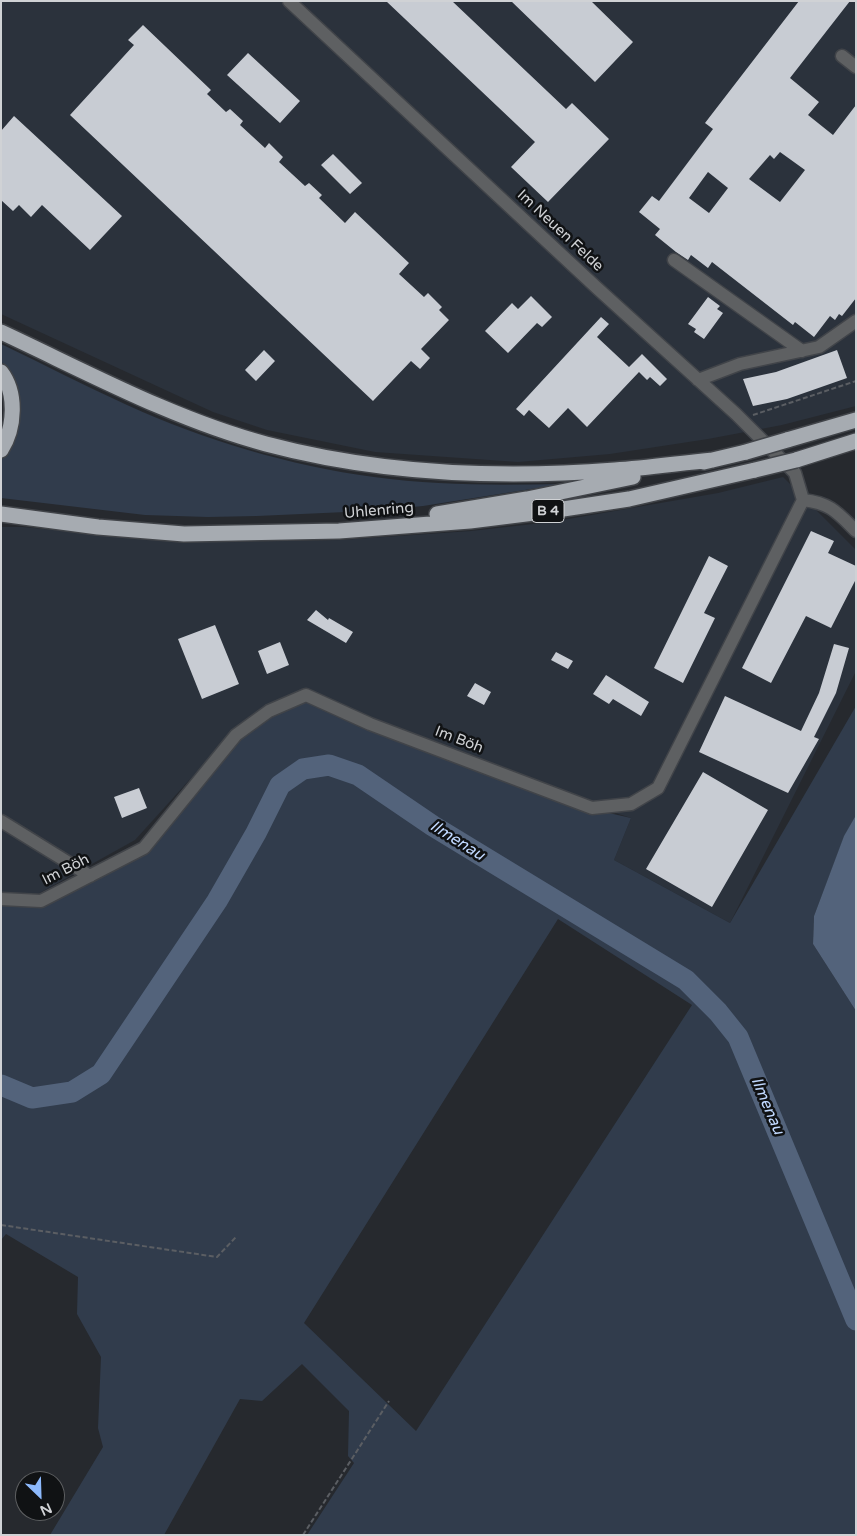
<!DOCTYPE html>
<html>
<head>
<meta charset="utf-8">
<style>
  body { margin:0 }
  #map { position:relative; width:857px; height:1536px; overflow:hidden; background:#26292e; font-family:"Varela Round",sans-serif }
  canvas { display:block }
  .frame { position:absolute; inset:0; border:2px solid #d0d2d5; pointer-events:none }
  .north { position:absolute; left:15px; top:1471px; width:50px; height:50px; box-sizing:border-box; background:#101214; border:1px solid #5d5f61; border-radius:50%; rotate:156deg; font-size:14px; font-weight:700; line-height:20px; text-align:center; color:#d0d2d5 }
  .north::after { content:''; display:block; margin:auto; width:18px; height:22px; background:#8db9fc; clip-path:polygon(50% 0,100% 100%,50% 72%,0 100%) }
</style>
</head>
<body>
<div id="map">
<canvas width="857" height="1536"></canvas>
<div class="frame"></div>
<div class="north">N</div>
</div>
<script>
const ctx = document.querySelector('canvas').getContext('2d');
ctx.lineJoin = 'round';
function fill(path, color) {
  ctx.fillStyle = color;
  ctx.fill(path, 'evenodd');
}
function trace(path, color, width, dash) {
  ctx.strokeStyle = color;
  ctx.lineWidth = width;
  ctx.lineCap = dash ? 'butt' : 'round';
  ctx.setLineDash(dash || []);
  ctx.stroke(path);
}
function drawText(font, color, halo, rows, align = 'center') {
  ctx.font = font + ' "Varela Round",sans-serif';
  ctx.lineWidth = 5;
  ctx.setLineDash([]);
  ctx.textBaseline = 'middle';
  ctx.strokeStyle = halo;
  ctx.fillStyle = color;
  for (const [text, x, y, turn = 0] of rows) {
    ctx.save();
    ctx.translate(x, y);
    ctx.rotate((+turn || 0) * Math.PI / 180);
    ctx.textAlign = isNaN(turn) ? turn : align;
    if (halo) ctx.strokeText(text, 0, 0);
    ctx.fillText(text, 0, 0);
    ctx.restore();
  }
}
fill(new Path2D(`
  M1,1H856V406L782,425L708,439L610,454L518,462L375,452L267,430L213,412L1,314Z
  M783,477L856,550V671L730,923L614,860L631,818L597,807L370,720L304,688L267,707L232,733L135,840L38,894L1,893V527H23L140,538L224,542L340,540L471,531L551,522L718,493Z`), '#2b323c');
fill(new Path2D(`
  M1,344C43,364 85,386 127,405C204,440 290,466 374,477C437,486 500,485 563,484L423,506L368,511L257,516L208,517L145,515L1,498V460L10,447V374L1,361Z
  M306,701L578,806L631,818L614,860L730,923L856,706V815L844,837L814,916L813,944L856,1011V1535H307L354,1463L348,1456L349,1411L302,1364L262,1401L240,1399L164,1535H50L103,1447L98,1428L101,1357L77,1314L78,1277L6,1234L1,1240V903L44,905L147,850L238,741L271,718ZM558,919L692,1005L416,1431L304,1323Z`), '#313c4c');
fill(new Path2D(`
  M856,815V1011L813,944L814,916L844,836Z`), '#53637b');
trace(new Path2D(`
  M1,1085L32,1098L72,1092L101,1074L217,901L256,833L280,785L303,769L329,765L358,775L433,826L686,980L718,1012L738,1037L856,1320`), '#53637b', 21);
fill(new Path2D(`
  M386,1H452L566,109L572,103L609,139L548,202L511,167L535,142Z
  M511,1H591L633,42L595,82Z
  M799,1H850L790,78L819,102L808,115L833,135L856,105V298L842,316L839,314L835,320L830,316L814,337L795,322L793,325L712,262L708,268L691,255L688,260L676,252L655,235L660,229L639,212L652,196L659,201L713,129L705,123ZM780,152L805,170L780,202L749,179L770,155L774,159ZM708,172L728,188L709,213L689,198Z
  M143,25L211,90L207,94L226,112L230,109L243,121L240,125L265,148L269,143L283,157L279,162L305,186L309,183L322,195L319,198L345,223L355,212L409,263L399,274L424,297L428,293L442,307L439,310L449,320L421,349L430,358L420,369L411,361L373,401L70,115L134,45L128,40Z
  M248,53L300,101L280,123L227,75Z
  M14,116L122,216L90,250L42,205L31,217L19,205L13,211L1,200V131Z
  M333,154L362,183L350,194L321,165Z
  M531,296L552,317L542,327L537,323L508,353L485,331L512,303L518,309Z
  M708,297L720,306L717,309L723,313L704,339L694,332L696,329L688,324Z
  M601,317L609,324L597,337L629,367L642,354L667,379L660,386L650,377L647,380L639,372L587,427L568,408L549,428L529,410L524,416L516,409Z
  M264,350L275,361L256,381L245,370Z
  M837,350L847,378L787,399L753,406L743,379L776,372Z
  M811,531L834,541L828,553L856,566V579L831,628L806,616L771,683L742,668Z
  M709,556L728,566L704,613L715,618L683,683L654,668Z
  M316,610L328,620L329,618L353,632L346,643L307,620Z
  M215,625L239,684L202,699L178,639Z
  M280,642L289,665L267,674L258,651Z
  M834,644L849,648L836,693L814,737L819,739L788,793L699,752L725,696L801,731L819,693Z
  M556,652L573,661L568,669L551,660Z
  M606,675L649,702L641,716L613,699L609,704L593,694Z
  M475,683L491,692L484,705L467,696Z
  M703,772L768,810L712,907L646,869Z
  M139,788L147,808L122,818L114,797Z`), '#c8ccd3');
const minor = new Path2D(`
  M289,1L597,288L736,414L795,473L803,500C830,503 837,512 856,531
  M842,56L856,67
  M674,260L802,351
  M698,380L740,364L819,347L856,321
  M1,821L90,876
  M1,899L41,901L144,848L236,735L269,711L306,695L370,724L592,808L631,804L658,788L803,500`);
const highway = new Path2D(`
  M1,332C87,372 173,419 266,444C379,474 499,479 615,470C648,468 680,463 713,460
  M1,372C17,393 15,428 1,450
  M787,440L856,420
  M796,460L856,441
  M704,462L746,452
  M1,514L98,527L184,534L339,531L470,521L550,511L629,499L755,470
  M437,514L527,499L633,477`);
trace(minor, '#414449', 15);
trace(highway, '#414449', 18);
trace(new Path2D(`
  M753,415L856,381
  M1,1225L217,1257L236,1237
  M303,1535L389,1401`), '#5b5e63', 2, [5, 2.5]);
trace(minor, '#5e6062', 12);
trace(highway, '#a6abb1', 15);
const highwayBridge = new Path2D(`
  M746,452L787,440
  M755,470L796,460`);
trace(highwayBridge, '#414449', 18, []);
trace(highwayBridge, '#a6abb1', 15);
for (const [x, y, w] of [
  [548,511,32]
]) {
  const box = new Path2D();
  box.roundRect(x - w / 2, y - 11.5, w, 23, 4);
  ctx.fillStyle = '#101214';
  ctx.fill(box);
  trace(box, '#d0d2d5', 1);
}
drawText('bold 14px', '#d0d2d5', null, [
  ["B 4",548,511]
]);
drawText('15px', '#d0d2d5', '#101214', [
  ["Im Neuen Felde",560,231,43],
  ["Uhlenring",379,511,-5],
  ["Im Böh",459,740,21],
  ["Im Böh",66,870,-27]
]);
drawText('italic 16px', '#c1d9ff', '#101214', [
  ["Ilmenau",457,841,32],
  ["Ilmenau",767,1106,67]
]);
</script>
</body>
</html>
